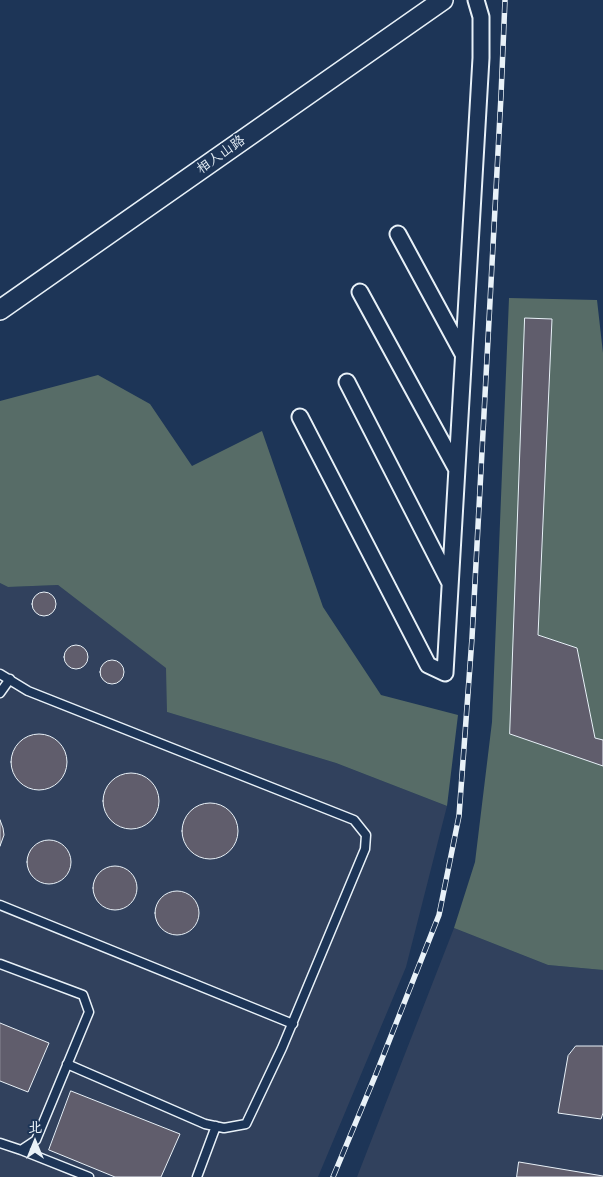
<!DOCTYPE html>
<html>
<head>
<meta charset="utf-8">
<style>
  body { margin:0 }
  #map { position:relative; width:603px; height:1177px; overflow:hidden; background:#1d3557; font-family:"Shantell Sans","LXGW WenKai TC",sans-serif }
  canvas { display:block }
  .north { position:absolute; left:10px; top:1117px; width:50px; height:50px; -webkit-text-stroke:4px #1d3557; paint-order:stroke; rotate:0deg; font-size:14px; font-weight:700; line-height:20px; text-align:center; color:#e8f1f8 }
  .north::after { content:''; display:block; margin:auto; width:18px; height:22px; background:#e8f1f8; clip-path:polygon(50% 0,100% 100%,50% 72%,0 100%) }
</style>
</head>
<body>
<div id="map">
<canvas width="603" height="1177"></canvas>
<div class="north">北</div>
</div>
<script>
const ctx = document.querySelector('canvas').getContext('2d');
ctx.lineJoin = 'round';
function fill(path, color) {
  ctx.fillStyle = color;
  ctx.fill(path, 'evenodd');
}
function trace(path, color, width, dash) {
  ctx.strokeStyle = color;
  ctx.lineWidth = width;
  ctx.lineCap = dash ? 'butt' : 'round';
  ctx.setLineDash(dash || []);
  ctx.stroke(path);
}
function drawText(font, color, halo, rows, align = 'center') {
  ctx.font = font + ' "Shantell Sans","LXGW WenKai TC",sans-serif';
  ctx.lineWidth = 4;
  ctx.setLineDash([]);
  ctx.textBaseline = 'middle';
  ctx.strokeStyle = halo;
  ctx.fillStyle = color;
  for (const [text, x, y, turn = 0] of rows) {
    ctx.save();
    ctx.translate(x, y);
    ctx.rotate((+turn || 0) * Math.PI / 180);
    ctx.textAlign = isNaN(turn) ? turn : align;
    if (halo) ctx.strokeText(text, 0, 0);
    ctx.fillText(text, 0, 0);
    ctx.restore();
  }
}
fill(new Path2D(`
  M0,583L8,587L58,585L167,668V712L336,763L447,806L406,967L318,1177H0Z
  M454,928L548,965L603,970V1177H357Z`), '#31415d');
fill(new Path2D(`
  M509,298L597,300L603,353V970L548,965L454,928L475,862L492,722Z
  M98,375L150,404L192,466L262,431L323,607L381,695L458,715L447,806L336,763L167,712L166,668L58,585L8,587L0,583V401Z`), '#576c67');
const building = new Path2D(`
  M525,318L552,319L538,635L577,648L595,738L603,740V766L510,734Z
  M32 604a12 12 0 1 1 24 0a12 12 0 1 1-24 0Z
  M64 657a12 12 0 1 1 24 0a12 12 0 1 1-24 0Z
  M100 672a12 12 0 1 1 24 0a12 12 0 1 1-24 0Z
  M11 762a28 28 0 1 1 56 0a28 28 0 1 1-56 0Z
  M103 801a28 28 0 1 1 56 0a28 28 0 1 1-56 0Z
  M182 831a28 28 0 1 1 56 0a28 28 0 1 1-56 0Z
  M0,820L3,828L4,835L0,846Z
  M27 862a22 22 0 1 1 44 0a22 22 0 1 1-44 0Z
  M93 888a22 22 0 1 1 44 0a22 22 0 1 1-44 0Z
  M155 913a22 22 0 1 1 44 0a22 22 0 1 1-44 0Z
  M0,1023L49,1043L28,1092L0,1081Z
  M576,1046H603V1113L601,1119L558,1113L568,1056Z
  M71,1091L180,1134L161,1177H115L49,1150Z
  M519,1162L603,1176V1177H517Z`);
fill(building, '#605d6c');
trace(building, '#e8f1f8', 1);
const service = new Path2D(`
  M0,674L28,691L354,820L366,835L365,849L282,1048L246,1124L224,1128L205,1124L67,1064
  M0,693L10,679
  M0,905L293,1024
  M0,964L83,995L89,1012L36,1140L21,1150L0,1143
  M21,1150L89,1177
  M197,1177L216,1126`);
const minor = new Path2D(`
  M398,234L463,354
  M360,292L456,468
  M347,382L450,583
  M300,417L428,665L445,673L481,58V17L476,0`);
const tertiary = new Path2D(`
  M0,310L443,0`);
trace(service, '#e8f1f8', 11);
trace(minor, '#e8f1f8', 19);
trace(tertiary, '#e8f1f8', 22);
trace(service, '#1d3557', 8);
trace(minor, '#1d3557', 15);
trace(tertiary, '#1d3557', 19);
const rail = new Path2D(`
  M333,1177L376,1074L439,915L459,816L472,638L501,96L505,0`);
trace(rail, '#e8f1f8', 5.5);
trace(rail, '#1d3557', 4, [11]);
drawText('14px', '#e8f1f8', '#1d3557', [
  ["相人山路",221,155,-35]
]);
</script>
</body>
</html>
